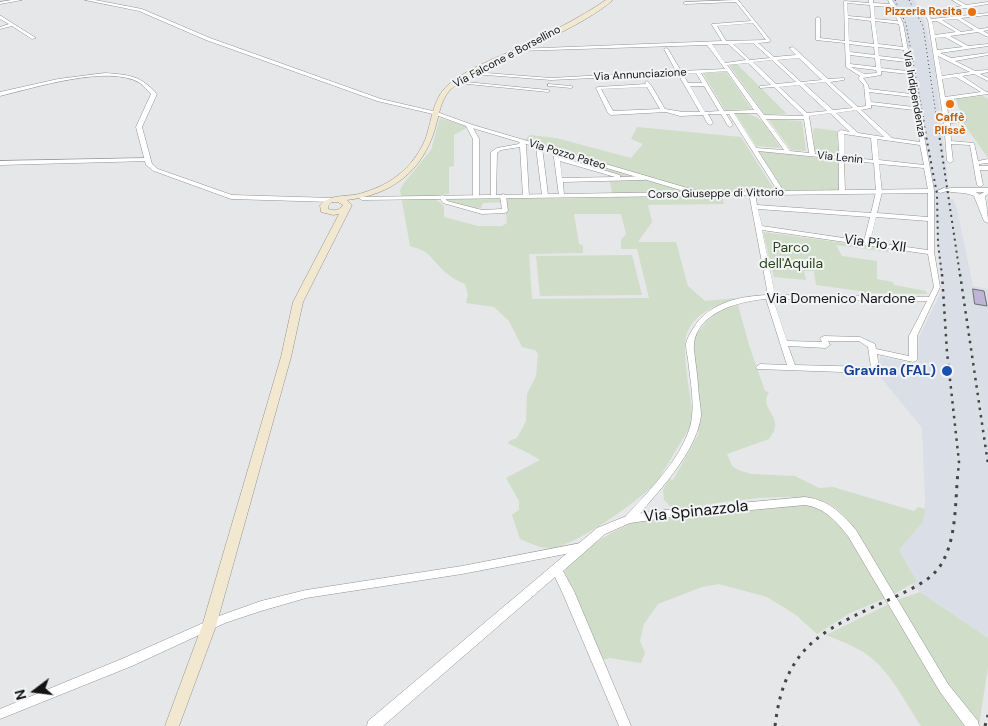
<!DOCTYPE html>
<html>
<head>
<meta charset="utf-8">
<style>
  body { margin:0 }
  #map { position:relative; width:988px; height:726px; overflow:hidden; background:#e6e7e8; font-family:"DM Sans",sans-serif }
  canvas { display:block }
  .north { position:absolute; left:10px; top:666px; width:50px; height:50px; -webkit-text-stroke:4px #f3f4f6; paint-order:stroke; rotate:255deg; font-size:14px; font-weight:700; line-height:20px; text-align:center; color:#131314 }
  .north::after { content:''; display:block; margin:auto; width:18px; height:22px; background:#131314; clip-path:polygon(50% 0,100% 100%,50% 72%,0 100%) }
</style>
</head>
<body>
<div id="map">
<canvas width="988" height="726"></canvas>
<div class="north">N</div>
</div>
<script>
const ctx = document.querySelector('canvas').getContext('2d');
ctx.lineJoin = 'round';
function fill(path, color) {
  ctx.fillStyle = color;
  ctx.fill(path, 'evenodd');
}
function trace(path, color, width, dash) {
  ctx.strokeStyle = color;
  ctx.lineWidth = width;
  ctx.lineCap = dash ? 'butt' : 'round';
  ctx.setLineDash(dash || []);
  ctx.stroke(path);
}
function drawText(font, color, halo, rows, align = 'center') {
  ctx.font = font + ' "DM Sans",sans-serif';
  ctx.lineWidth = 4;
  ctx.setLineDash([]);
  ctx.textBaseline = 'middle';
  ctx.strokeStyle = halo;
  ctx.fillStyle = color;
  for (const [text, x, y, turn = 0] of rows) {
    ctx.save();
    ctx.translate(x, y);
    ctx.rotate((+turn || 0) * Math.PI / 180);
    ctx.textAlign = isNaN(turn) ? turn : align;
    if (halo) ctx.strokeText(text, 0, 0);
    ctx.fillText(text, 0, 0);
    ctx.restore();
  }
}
fill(new Path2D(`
  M892,0H914L919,6L917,7L924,20L934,61L950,199H953L957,209L973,286L988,289V638L920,592L911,584L917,580L899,550L923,522L925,501L922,428L881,378L880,357L918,364L919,337L942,290L930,162L903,21Z`), '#dadee7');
fill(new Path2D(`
  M737,64L787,114L765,115L729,65Z
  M726,72L751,108L750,109L725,110L703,73Z
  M983,96L988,99V158L964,124L956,99Z
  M735,113C764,113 765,126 781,148L756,146Z
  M440,118L468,127L454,135V166L449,167V194L436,195L435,199L444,206V217L478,226H502L507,223L505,202L483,203L481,208L475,209L448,202V199L613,198L609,177L601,163L524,140L530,135L556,138L631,158L643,144L631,139L637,127L741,137L775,191H721L724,204L648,205L652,222L638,242H676L688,286L705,301L735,298L736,300C717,303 690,316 686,337C682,357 691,397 693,418L690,427L661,475L663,476C646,496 574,548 550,548C540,548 529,543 520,539L512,515L519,510V501L506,478L540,460C537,457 513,445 508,444L509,441L517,438L526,421L527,394L536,376L538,354L535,350L522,347L509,321L494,307L466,303L468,294L465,284C447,277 440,267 428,254C424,250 416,248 410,246L400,190L404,183L431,150ZM574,214H621L626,234L621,240V249H637L649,298L532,299L529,254L583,253V245L579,244Z
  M768,119L802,121L806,151L791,150Z
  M815,128L837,131L838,154L815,152L813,130Z
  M759,151L838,160L839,190L784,191Z
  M763,232L888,249V252L836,245L842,256L877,261V279L893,282L894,285L926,291L927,294L862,293L861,291L816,285L814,271H804L806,280L774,277Z
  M632,255L642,295L540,296L536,256Z
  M738,305L749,345L765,391L769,392C757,410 788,417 769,439L727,454L732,466L738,470L751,474L795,476L819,488L833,487L914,511L918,507L925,509L923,522L899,550L917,581L894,594C878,570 858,527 837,509C808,484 714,505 677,508L671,507L664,500L663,490L669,479L673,480L699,433L697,430C708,403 685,358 696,335C698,332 701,329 703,326C712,314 724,308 738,305Z
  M803,504L826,510L848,536L886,598L850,613L817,634L796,615L767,597L719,584L702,587L658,604L644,624L640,641L645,653L641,663L610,658L602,660L564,572C572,553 618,528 637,521Z
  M920,592L988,638V667L979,725L955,696L897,600Z
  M889,604L967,726H921C902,698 887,662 854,647C845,642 835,639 826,635Z`), '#d0ddc9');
const building = new Path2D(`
  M973,289L984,291L987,306L975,304Z`);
fill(building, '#beb4d6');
trace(building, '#6f6f70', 1);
const minor = new Path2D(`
  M12,0H22L0,4V2Z
  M738,0L771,41L769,42L758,43L774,57L796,55L789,48L793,47L828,79L844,78V80L830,82L858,107L866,106L864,85L858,78L860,76L846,67L845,43L816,40V18L818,17L820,18V38L845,41L844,1L869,3V0H873V3L890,4L888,0H892L896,6L895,7L903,23L934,190V252L940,287L917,336V359L916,361L913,362L877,354L879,368L878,370L871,373L757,369L756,367L760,364L787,365L766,299C740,301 697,312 694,344C693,349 695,354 695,359C697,372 698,384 699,397C700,403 701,410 701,416C697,447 668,481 648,504C642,510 635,524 626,522L625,519L626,516C649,491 680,460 690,427C696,407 690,380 688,359C687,354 686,349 686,344C687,338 691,332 694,327C710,302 741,296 768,295L749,193L752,191L755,193L757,205L871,213L876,192L874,163L844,160L845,192L842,194L839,192V159L758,151L785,193L782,195L779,193L729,114H726L733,125L730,127L728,126L721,114H708L713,123L710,125L707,123L703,115L680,116L666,112L611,115L608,113L596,88L598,87L646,84L645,82L647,81L651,85L665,109L683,112H700L678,74L551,80L473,74L471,73L473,72L551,78L676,71L664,49L666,48L668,49L681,71L725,69L707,45L517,51L515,50L517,49L722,41L712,25V24L751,21L736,2L685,4L683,3L685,2ZM847,3L870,5L871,18L848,16ZM874,6L891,7L898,21L875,19ZM848,18L871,21L874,44L849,41ZM875,21L899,24L903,47L878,44ZM753,23L766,40L726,41L717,26ZM753,43L770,58L750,60L733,44ZM712,44H728L746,60L725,63ZM849,44L874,47L875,55L850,52ZM878,47L904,50L905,59L879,56ZM850,55L875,58L876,67L850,64ZM799,58L822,80L801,82L777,60ZM880,59L906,62L907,71L881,68ZM772,60L796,82L776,84L753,62ZM748,63L771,85L760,86V88L774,87L804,116L764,115L727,65ZM851,67L876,70L877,73L864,74ZM727,71L754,110L724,111L701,73ZM881,71L908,74L911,94L869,89L868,85L863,78L881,75ZM696,73L702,83H688L683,74ZM825,82L853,108L833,110L804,84ZM799,85L827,111L807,113L779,87ZM690,86H704L719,111L705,112ZM647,87L660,109L613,111L601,89ZM869,92L912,97L914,107L871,102ZM871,105L914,110L920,142L892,138L861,110L871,108ZM856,110L884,137L858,133L836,113ZM734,113H757L784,150L756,148ZM830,113L850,132L841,130L838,132L839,156L815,154L809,116ZM766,119H804L809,153L790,151ZM844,134L871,138L873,160L844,157ZM877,139L920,145L924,165L879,160ZM879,164L924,168L928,190V217L877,213L882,192ZM758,209L870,217L864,241L762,226ZM876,217L928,221V250L870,242ZM762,230L928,254L934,287L929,297L775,295ZM773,299L927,301L909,336V356L876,349L875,344L860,337L824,336L820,338L822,342L787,341ZM828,341H859L868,347L871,367L795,365L788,346L826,348L830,345Z
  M952,0H957L966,5L988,2V4L970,7L969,9L965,8L929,14L931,19L988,13V15L961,18L979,29L988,28V30L983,31L988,34V37L978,32L950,36L968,46L988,44V46L940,53L951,58L988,53V55L955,61L975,71L988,70V72L980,74L988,78V81L974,74L962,76L986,92H988V94L946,100L949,120L964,118L967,120L964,122L950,123L951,141L974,143L978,161L988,159V163L979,164V166H988V170H980L983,185L980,187L977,185L970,145L951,144L953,161L950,163L947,161L944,122L928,20L924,13L962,6ZM957,19L974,30L961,32L942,20ZM932,21H937L956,32L935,35ZM945,37L963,47L937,50L935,38ZM938,56L970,72L942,76ZM956,77L981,92L945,97L942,79Z
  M0,16H1L36,38L32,39L12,26L0,29V27L9,24L0,19Z
  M456,81L548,90L550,91L548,92L458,83H456Z
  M548,84L571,86L573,87L571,88L550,86H548Z
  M469,124L472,126L479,139V196L476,198L473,196V139L466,126Z
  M522,140L524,141L526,145L529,196L526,198L523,196L520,147L501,150L497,153L496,196L495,197H491V152L497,148L519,144L520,141Z
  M539,145L542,147L548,195L545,197L542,195L536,147Z
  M557,153L559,154L560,157L620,175V177L644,176L647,178L644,180L563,182L564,195L563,196H559L554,158V155ZM560,161L615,177L562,178Z
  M147,158L150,160L149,161L0,165V161Z
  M988,190V194L985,196L987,209L986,210H982L979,195Z
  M503,194L506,196L508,211L505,213L482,214L443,203L439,197L442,195L444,196L447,201L482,210L502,209L500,196Z
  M581,543L584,544L586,547L584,550L581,551L462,574L306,598L261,611L225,623L132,666L0,719V709L124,658L219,616L261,601L306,590L462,566Z`);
const tertiary = new Path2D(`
  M85,0H95L142,9L210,38L381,99L437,112L473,125L701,192L929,189L932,191L929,193L362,200L359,198L360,197L687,192L469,127L433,114L377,101L206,40L139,11Z
  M105,73C129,75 140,75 157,94L142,127L152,164L158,169L232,195L333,198L336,200L333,202L231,199L154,171L146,165L136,127L151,94C148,91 144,86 140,83C109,64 34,88 0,96V92L58,79Z
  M944,188L947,189L950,188H988V192H976C986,198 988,213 988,223L984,221L974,196C963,191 956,194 947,191L940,193L937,191Z
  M805,497C828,500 841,512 856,530L948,684L978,721L979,726H965L940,692L848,536C836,521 825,508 805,505L665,518L630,523L605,534L563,571L574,591L631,726H619L563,594L555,577L383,726H367L368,721L597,528L629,515L665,510Z`);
const secondary = new Path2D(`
  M606,0H613C584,25 531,46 496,63C481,70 462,78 450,90C440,101 439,116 435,129C422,172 391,195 347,200L352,205L303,302L291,357L216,626L179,726H165L202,626L281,357L293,302L339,214L333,215L321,212L320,205C330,194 345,197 359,194C372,190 386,185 397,176C409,167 419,154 425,140C432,122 432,99 448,85C467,69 493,59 516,49C547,34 578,19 606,0ZM332,202H338L343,205C339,211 334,211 328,209V206Z`);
trace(minor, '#939395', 1);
trace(tertiary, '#939395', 1);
trace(secondary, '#939395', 1);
fill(minor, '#fff');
fill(tertiary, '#fff');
fill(secondary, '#f2e8cf');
trace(new Path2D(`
  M895,0L906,24L924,121
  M909,0L923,26L937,121`), '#454546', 1, [1, 3]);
trace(new Path2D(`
  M923,120L937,194L938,244L942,275
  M937,120L960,275`), '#454546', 2, [2, 4]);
trace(new Path2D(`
  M942,274L947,352L959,462L958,473
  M960,274L988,464`), '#454546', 2.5, [2.5, 5]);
trace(new Path2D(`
  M775,726C785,640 829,628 899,595C915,587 935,578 943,561C957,535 955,500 958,472
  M985,726L988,715`), '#454546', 3, [3, 6]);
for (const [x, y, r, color] of [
  [972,12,5,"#e8710a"],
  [950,104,5,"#e8710a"],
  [947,371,6,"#1a4fb4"]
]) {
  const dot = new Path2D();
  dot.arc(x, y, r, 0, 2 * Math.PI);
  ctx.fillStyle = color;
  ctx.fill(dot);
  trace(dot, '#f3f4f6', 2);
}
drawText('bold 11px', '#c56008', '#f3f4f6', [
  ["Pizzeria Rosita",962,12],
  ["Caffè",950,118,"center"],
  ["Plissè",950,131,"center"]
], 'right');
drawText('11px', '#131314', '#f3f4f6', [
  ["Via Falcone e Borsellino",507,57,-28],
  ["Via Annunciazione",640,75,-3],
  ["Via Indipendenza",914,94,80],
  ["Via Pozzo Pateo",567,155,17],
  ["Via Lenin",840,158,6],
  ["Corso Giuseppe di Vittorio",716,194,-1]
]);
drawText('14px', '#131314', '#f3f4f6', [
  ["Via Pio XII",875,244,8],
  ["Via Domenico Nardone",841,299]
]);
drawText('14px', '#294518', '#f3f4f6', [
  ["Parco",791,248],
  ["dell'Aquila",791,264]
]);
drawText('bold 14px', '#164399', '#f3f4f6', [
  ["Gravina (FAL)",936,371]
], 'right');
drawText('16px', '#131314', '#f3f4f6', [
  ["Via Spinazzola",696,512,-6]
]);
</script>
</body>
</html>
